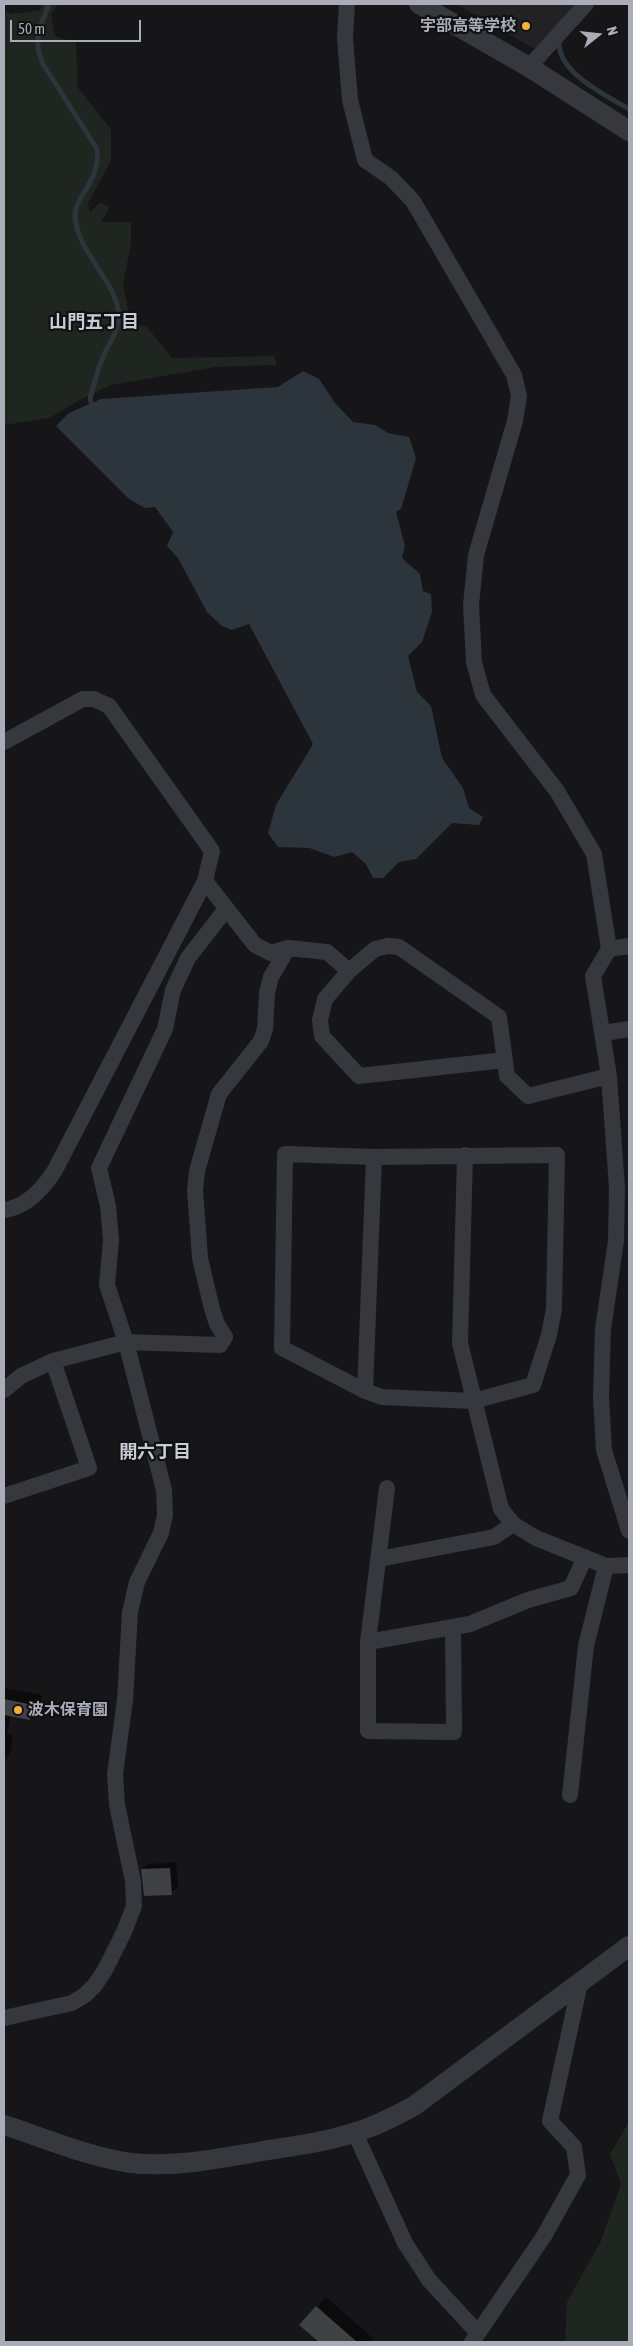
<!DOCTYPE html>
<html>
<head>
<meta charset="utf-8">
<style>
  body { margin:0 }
  #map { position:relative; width:633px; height:2346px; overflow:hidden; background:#161618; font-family:"Asap Condensed",sans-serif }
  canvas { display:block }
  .frame { position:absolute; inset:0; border:5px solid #a8adb8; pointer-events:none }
  .north { position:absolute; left:573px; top:10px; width:50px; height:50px; -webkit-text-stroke:4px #111113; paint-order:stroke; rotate:74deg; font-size:14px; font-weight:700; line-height:20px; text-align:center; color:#a8adb8 }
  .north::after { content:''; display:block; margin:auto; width:18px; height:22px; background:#a8adb8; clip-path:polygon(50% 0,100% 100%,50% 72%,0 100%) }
  .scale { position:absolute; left:10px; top:20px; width:131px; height:22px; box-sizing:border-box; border:2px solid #a8adb8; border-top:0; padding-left:6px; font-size:15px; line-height:18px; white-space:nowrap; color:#a8adb8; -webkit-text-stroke:4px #111113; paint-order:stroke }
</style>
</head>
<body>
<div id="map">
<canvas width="633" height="2346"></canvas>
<div class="frame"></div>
<div class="north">N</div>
<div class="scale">50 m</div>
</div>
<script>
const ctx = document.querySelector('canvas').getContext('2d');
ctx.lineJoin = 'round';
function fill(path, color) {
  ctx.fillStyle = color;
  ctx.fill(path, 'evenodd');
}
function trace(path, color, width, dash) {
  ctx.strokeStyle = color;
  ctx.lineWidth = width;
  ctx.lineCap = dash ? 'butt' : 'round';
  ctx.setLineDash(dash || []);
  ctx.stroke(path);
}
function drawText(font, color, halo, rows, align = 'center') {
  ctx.font = font + ' "Asap Condensed","Noto Sans JP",sans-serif';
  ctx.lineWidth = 4.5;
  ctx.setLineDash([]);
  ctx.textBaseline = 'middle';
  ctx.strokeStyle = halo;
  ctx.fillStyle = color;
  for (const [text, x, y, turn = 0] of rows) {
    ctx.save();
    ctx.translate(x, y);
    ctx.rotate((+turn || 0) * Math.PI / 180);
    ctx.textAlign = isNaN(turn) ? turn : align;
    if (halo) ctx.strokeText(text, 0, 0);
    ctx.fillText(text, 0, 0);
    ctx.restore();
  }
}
fill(new Path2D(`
  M456,4H579L535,49Z`), '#222225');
fill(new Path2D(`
  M42,4H58L51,14L55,36L76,43L78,88L111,129V161L88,203L90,212L100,203L110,207L101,222H131V243L123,285L131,324L147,327L172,358L274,356L277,365L215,367L111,385L78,401L49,418L4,425V10L12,14L40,10Z
  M629,2122V2342H565L567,2302L601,2241L621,2184L610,2154Z`), '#1e261f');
fill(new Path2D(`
  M303,371L319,379L335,403L353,422L375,425L388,433L409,437L416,458L401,509L396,512L405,546L402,558L420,574L423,591L431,594L432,612L422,642L408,656L417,692L431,706L442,758L463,788L469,808L483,817L479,825L452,823L416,859L399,862L383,878H373L366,864L352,852L335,857L309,848L278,847L268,833L276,805L313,744L249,624L232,630L222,626L207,612L178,558L167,546L173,532L155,507L145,508L129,499L56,426L69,413L101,399L278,387Z`), '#2c353c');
fill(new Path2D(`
  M4,1688L42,1695L39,1710L30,1719L11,1715L7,1734L13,1735L10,1754L4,1760Z
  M176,1862L178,1887L171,1893L142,1870L148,1864Z
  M326,2297L373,2338L370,2342H321L301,2325Z`), '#0007');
trace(new Path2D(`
  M49,4C40,27 32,39 43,64L97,149C101,181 74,197 75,216C77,255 125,288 118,323C116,335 108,345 104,355C98,367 95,382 91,395L90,400L94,408
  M559,42C558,73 607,96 629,109`), '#2c353c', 5);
fill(new Path2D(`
  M4,1699L33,1705L30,1720L4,1715Z
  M170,1868L172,1895L144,1896L141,1869Z
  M316,2306L357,2342H319L299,2325Z`), '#404145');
trace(new Path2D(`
  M347,4L345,38L350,100L365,160L391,178L413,201L514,375L519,396L515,421L476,555L471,605L474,662L483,695L557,791L594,854L609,949L593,976L609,1076L617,1188L616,1241L603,1329L601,1398L604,1450L629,1531
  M529,67L586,4
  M4,742L83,699H94L109,706L212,851L205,881L55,1170C43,1189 27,1207 4,1210
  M205,881L255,945L271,953L288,948L327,952L349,971
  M609,949L629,946
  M604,1033L629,1029
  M505,1060L359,1076L322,1036L320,1020L325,999L349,971L375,949L388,946L399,947L499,1017L507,1076L528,1096L609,1076
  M285,1154L374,1157L557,1155L554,1309L549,1335L533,1385L473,1401L382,1397L365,1391L282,1348Z
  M465,1155L460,1343L501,1509L513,1524L536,1538L606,1566L629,1565
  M4,1390L21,1376L53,1361L126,1342L220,1345L225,1337L217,1324L212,1309L200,1258L195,1190L197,1171L219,1094L261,1041L265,1029L267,993L271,977L288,948
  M365,1391L374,1157
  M387,1488L368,1642V1731L454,1732L453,1628
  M4,1496L89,1468L53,1361
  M379,1559L494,1537L513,1524
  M368,1642L470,1624L528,1600L571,1588L585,1557
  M570,1795L586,1646L606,1566
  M4,2018L72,2003L85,1995L95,1985L105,1970L124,1932L134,1906L133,1881L117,1805L115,1774L125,1700L130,1612L137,1582L161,1533L165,1515L164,1490L126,1342L107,1285L111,1240L108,1206L99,1168L165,1029L173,990L188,958L226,909
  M355,2133L405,2243L429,2280L478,2333
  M472,2342L544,2236L578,2175L574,2147L550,2121L580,1983`), '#37383d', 16);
trace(new Path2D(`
  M419,4L529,67L629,131
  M4,2125C45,2138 88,2157 131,2163C174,2168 221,2158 263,2151C294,2146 326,2142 356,2132C377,2126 395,2116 414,2106L629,1946`), '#37383d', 20);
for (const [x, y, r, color] of [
  [526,26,5,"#f2b134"],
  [18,1710,5,"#f2b134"]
]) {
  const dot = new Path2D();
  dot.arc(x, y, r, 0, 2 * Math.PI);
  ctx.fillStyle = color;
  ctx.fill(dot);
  trace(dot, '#111113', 2);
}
drawText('bold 16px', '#a8adb8', '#111113', [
  ["宇部高等学校",516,26],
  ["波木保育園",28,1710,"left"]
], 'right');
drawText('bold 18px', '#c9ccd4', '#111113', [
  ["山門五丁目",94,322],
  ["開六丁目",155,1452]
]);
</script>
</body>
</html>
